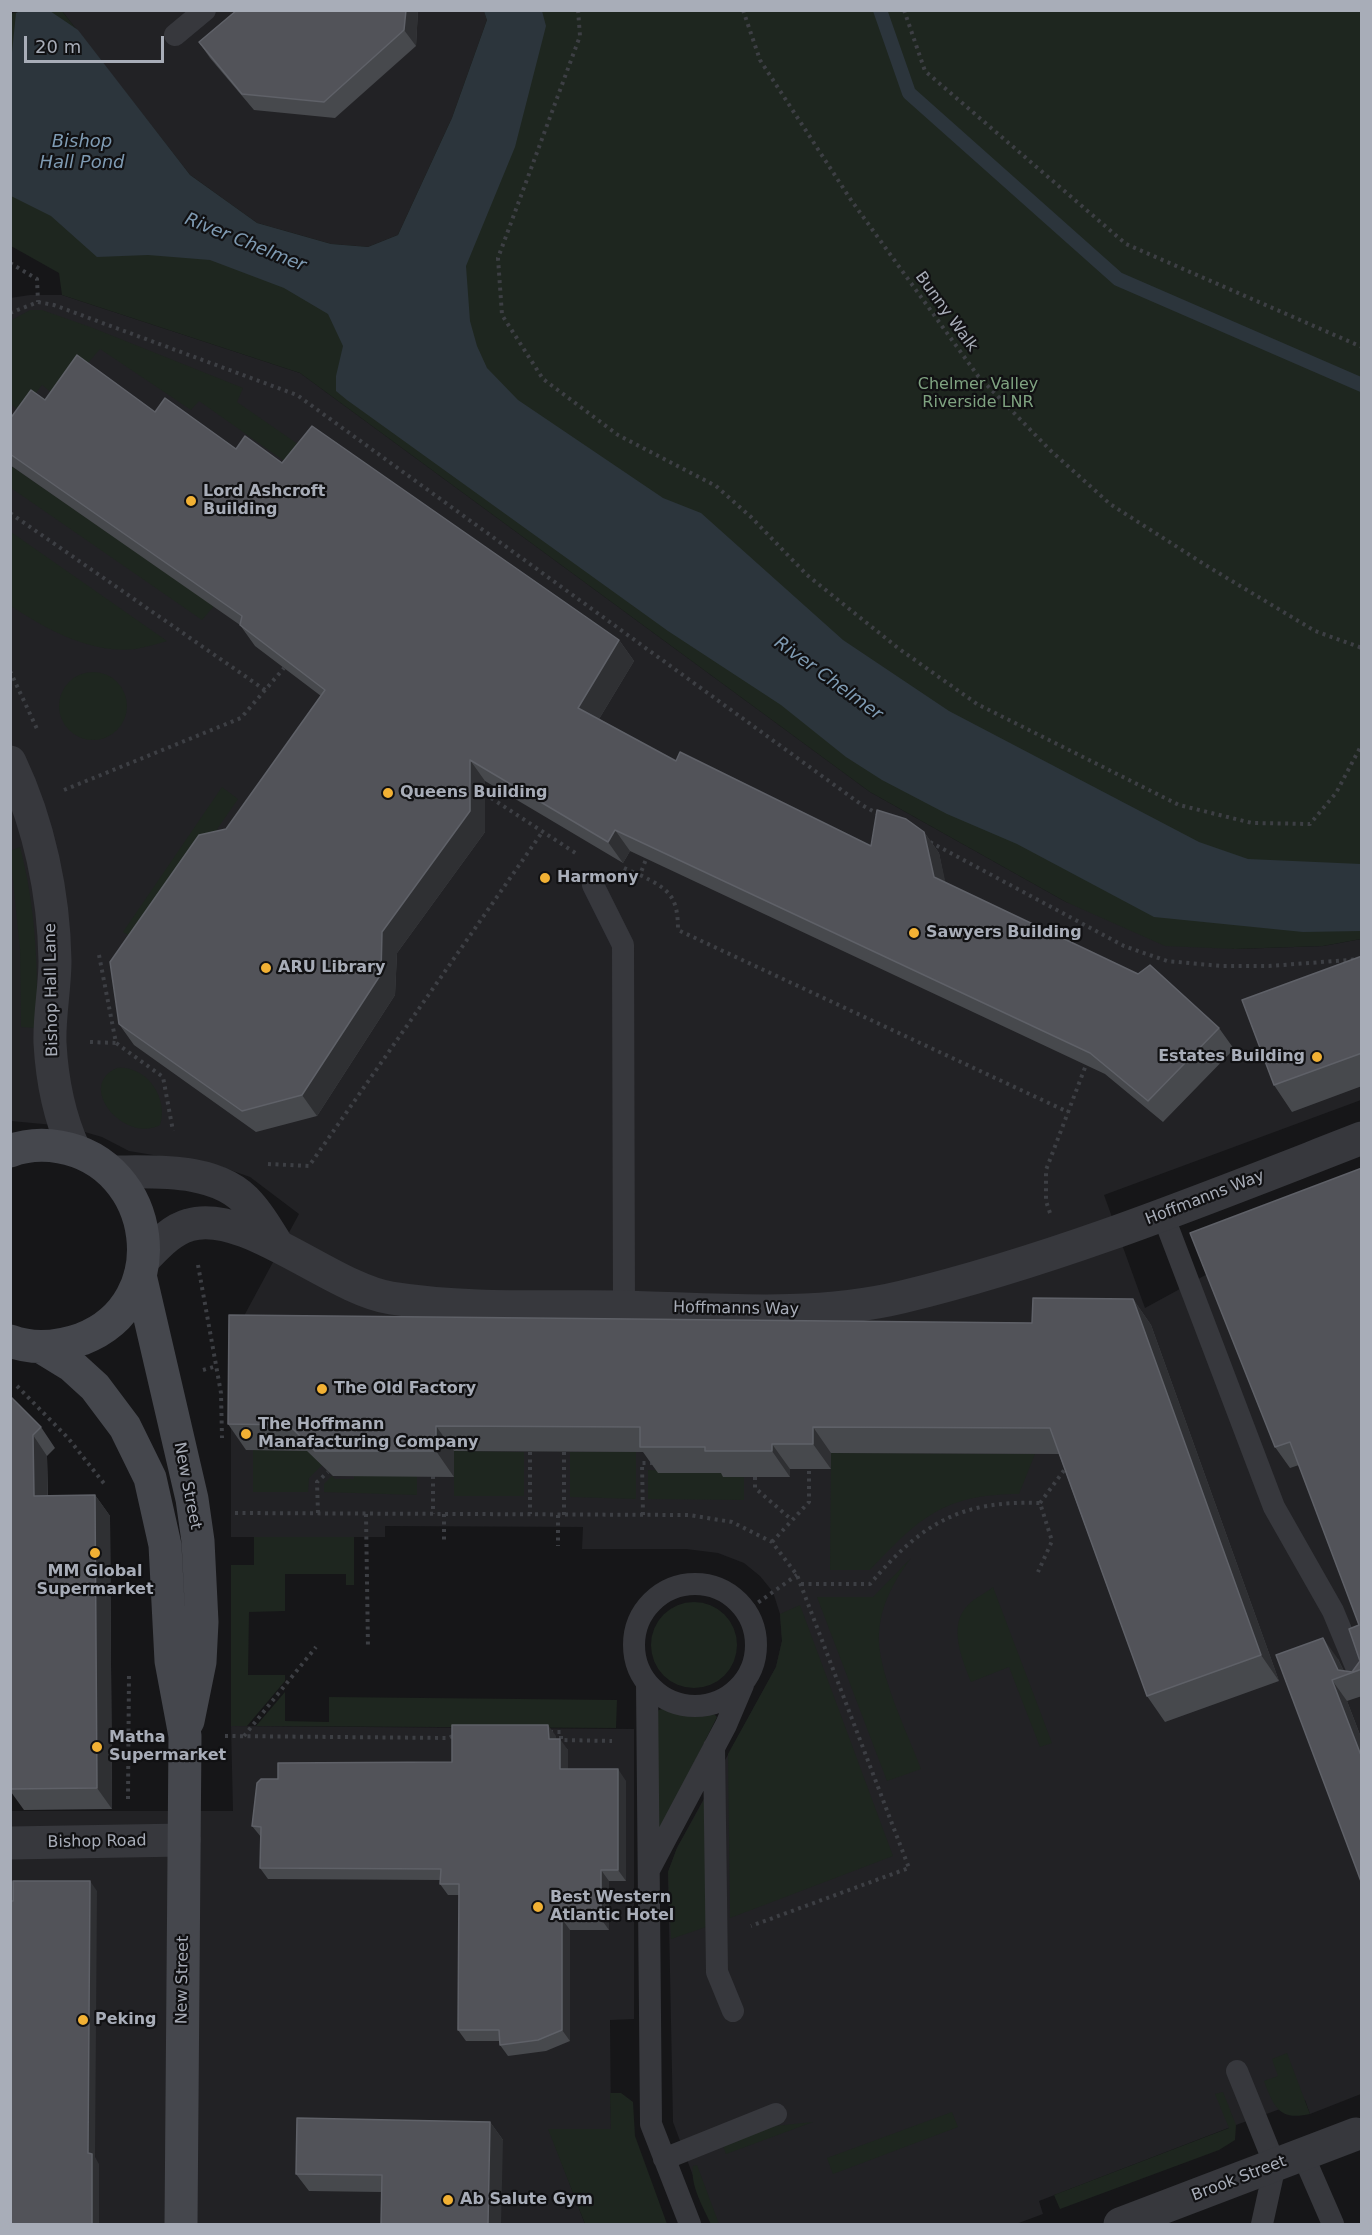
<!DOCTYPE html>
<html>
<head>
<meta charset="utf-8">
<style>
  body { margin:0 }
  #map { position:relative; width:1372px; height:2235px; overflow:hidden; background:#161618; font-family:"DejaVu Sans",sans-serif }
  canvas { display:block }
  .frame { position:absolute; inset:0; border:12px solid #a8adb8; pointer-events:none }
  .scale { position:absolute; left:24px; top:36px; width:140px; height:27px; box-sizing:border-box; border:3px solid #a8adb8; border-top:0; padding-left:8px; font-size:18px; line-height:21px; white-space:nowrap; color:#a8adb8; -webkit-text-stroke:4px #111113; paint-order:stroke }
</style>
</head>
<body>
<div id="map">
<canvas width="1372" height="2235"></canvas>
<div class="frame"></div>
<div class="scale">20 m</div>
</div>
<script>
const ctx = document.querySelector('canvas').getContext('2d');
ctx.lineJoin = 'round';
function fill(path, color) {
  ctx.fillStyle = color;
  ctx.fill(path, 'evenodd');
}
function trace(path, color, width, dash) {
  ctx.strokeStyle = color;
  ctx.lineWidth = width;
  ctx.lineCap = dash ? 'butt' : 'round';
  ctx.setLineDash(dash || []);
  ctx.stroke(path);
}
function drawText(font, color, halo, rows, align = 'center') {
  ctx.font = font + ' "DejaVu Sans",sans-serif';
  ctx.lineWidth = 4.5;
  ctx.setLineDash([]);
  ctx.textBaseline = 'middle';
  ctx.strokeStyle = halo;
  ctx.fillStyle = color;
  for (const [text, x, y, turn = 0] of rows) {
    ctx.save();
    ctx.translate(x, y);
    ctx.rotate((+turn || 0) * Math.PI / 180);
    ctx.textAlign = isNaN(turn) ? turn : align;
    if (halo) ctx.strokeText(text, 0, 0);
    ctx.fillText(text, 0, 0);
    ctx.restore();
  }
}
fill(new Path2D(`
  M484,10L487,20L452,118L398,235L368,247L331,244L257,223L190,175L62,11Z
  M30,295H62L300,373L870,792L1066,902L1235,949L1323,946L1361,939V1100L1104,1195L1145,1308L1211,1272L1361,1179V2094L1310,2114L1305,2100L1236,2125L1039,2201L1043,2214L1016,2224H711L673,2122L668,1872L677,1848L776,1667L782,1641L780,1614L773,1592L760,1576L744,1563L718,1553L686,1549H582L583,1527L385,1526V1537H231V1340L299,1214L250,1177L219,1166L129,1151L102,1137L64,1126L11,1121L10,298Z
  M231,1726L634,1729V2019L610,2020L611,2129H549L585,2224H11L10,1811H233Z`), '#222225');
fill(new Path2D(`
  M22,11H62L190,175L257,223L331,244L368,247L398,235L452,118L487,20L484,11H1361V939L1323,946L1235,949L1165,946L1066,902L870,792L300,373L62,295L59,273L11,246L10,14Z
  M30,310H42L93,328L243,388L237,402L318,458L304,475L199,401L191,410L100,349L58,398L42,385L21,413L11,404L10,321Z
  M10,465L214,606L202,620L11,488Z
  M10,532H11L167,641C157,644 146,647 136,649C90,654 46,629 11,606Z
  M59 706a34 34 0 1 1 68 0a34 34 0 1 1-68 0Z
  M222,787L238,799L139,942L123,932Z
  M20,847C36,908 38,966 37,1028L21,1027L20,949L10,851Z
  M117,1068C147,1065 169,1099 160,1125C125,1144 75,1086 117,1068Z
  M253,1450L318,1451V1461L322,1465L309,1478L308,1492H253Z
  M354,1451H417V1495L324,1492V1484L332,1476L335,1479H354Z
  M454,1451L524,1452V1496H454Z
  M570,1452H636V1499L570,1497Z
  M831,1453L1035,1454L1019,1494C944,1494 919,1518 870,1570H830Z
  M648,1470L723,1473L724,1477H744V1500L648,1499Z
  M254,1537H354V1585H346V1574H285V1611L249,1612L248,1675H285V1681L247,1726H231V1565H254Z
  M911,1558C894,1581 881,1604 879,1633C876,1669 908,1734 921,1769L887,1781L817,1597H873Z
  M993,1587L1052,1743L1040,1747L1009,1667L971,1682C962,1659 947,1624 969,1604C976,1597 986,1593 993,1587Z
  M651 1645a43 43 0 1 1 86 0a43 43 0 1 1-86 0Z
  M800,1605L893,1856L730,1918L728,1754L776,1667L782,1641L780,1614Z
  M285,1692V1721L329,1722V1697L617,1700L616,1728L256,1726Z
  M662,1709L686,1716L714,1714L717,1717L659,1833L656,1711Z
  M706,1796L709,1926L671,1939L668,1872L677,1848Z
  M1287,2053L1310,2114C1279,2121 1274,2107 1264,2081L1278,2076L1272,2059Z
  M1223,2092L1236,2125L1235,2140L1219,2150L1060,2209L1054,2195L1229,2128L1215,2094Z
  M610,2093H621L633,2102L635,2136L667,2224H585L548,2129H611Z
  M952,2112L958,2127L833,2174L827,2158Z
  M813,2122L726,2154L722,2143L775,2126Z
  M697,2165L719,2224H711C703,2207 690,2185 693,2166Z`), '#1e261f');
fill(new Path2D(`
  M22,10L50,11L78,30L190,175L257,223L331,244L368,247L398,235L452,118L487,20L484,11H542L546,26L515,147L466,266L470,321L477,346L487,368L518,400L663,498L701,513L843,640L949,711L1199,842L1248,859L1361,864V931L1303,932L1154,917L1017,844L947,814L882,780L846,757L781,705L668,631L347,400L336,391V376L343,346L328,314L284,288L210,260L148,255L97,257L51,216L11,196L10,72L16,13Z`), '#2c353c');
trace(new Path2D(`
  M880,10L909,93L1118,279L1362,385`), '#2c353c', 14);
trace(new Path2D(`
  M578,10L580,36L498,258L502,315L543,379L618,435L716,486L751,517L807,575L898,648L977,704L1179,805L1252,823L1310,824L1336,793L1362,744
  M743,10L760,60L851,200L978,376L1050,450L1110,504L1207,566L1315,631L1362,648
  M904,10L925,71L1126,244L1362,347
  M10,263L37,279L38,302
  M10,313L38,302L54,305L297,395L862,805L878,814
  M10,513L265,690
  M10,671L38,731
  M64,790L241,718L284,668
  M491,798L577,854
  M930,842L1124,946L1167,961L1221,966H1269L1362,959
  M648,854L640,875C669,889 678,896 678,930L1068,1112
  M624,868L640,875
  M99,955L116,1043L163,1077L173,1131
  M90,1042L116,1043
  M268,1164L309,1166L543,831
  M1050,1213L1046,1201V1170L1086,1065
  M198,1265L221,1393L222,1438
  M203,1370L217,1366
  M17,1386L68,1438L106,1486
  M530,1452V1514
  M564,1452V1515
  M433,1476V1514
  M755,1477V1488L792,1520
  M1040,1503L1068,1465
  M235,1513L689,1515L732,1522L772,1542L797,1575L909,1868L751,1926
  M318,1513L317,1482L328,1472
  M366,1514L368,1648
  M444,1514V1544
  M558,1515V1546
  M643,1515L642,1463H654
  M772,1542L809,1502V1469
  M801,1584H870C921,1524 960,1500 1040,1503L1052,1541L1038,1572
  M746,1611L797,1575
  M550,1732H561V1740L612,1741
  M225,1736L449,1738L456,1734
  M244,1736L316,1647
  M128,1799L129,1672`), '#3d3f44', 4, [3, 4.5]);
trace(new Path2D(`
  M175,35L205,10
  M593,885L623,945L624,1307
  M1163,1215L1274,1507L1333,1611L1362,1681
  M634 1645a61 61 0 1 1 122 0a61 61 0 1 1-122 0Z
  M647,1684L651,2124L690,2224
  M714,1747L717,1972L733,2011
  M649,1870L726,1725L743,1685
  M1237,2071L1275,2165L1262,2224
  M1303,2155L1333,2224
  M664,2159L776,2114`), '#37383d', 22);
trace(new Path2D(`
  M10,762C39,823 54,894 55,961C55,988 49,1016 50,1043C52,1080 59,1116 74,1149
  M112,1172C155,1172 219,1167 250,1205C260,1216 268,1230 276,1243
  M144,1259C157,1246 171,1230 189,1225C245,1208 332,1289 391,1298C466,1310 544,1306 621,1307C714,1309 810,1319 902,1297C1059,1259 1210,1197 1362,1138
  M10,1843L184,1840
  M1120,2224L1356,2134`), '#37383d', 33);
trace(new Path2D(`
  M10,1151C26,1145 43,1144 60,1147C157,1164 176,1303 82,1339C59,1347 34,1350 10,1341
  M140,1275L192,1499L198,1541L202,1622L200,1662L188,1721
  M41,1347L72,1366L95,1387L125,1427L150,1478L165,1545L171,1661L185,1736L181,2224`), '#45474d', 33);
fill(new Path2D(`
  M237,10H418L416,46L335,118L254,110L210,58L199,42Z
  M45,400L155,412L236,449L282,463L619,640L634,661L599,719L676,761L871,846L924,832L939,853L945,883L1219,1028L1234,1049L1163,1122L1105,1074L630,851L623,863L485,781V832L397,953L395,995L317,1116L256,1132L134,1045L119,1024L226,829L321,696L255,646L240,625L10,465V419Z
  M1362,956V1086L1292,1112L1274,1085Z
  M1362,1168V1696L1347,1701L1362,1740V1884L1276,1655L1338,1659L1344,1671L1352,1672L1360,1661L1359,1625L1299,1465L1290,1468L1275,1447Z
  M1133,1299L1151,1325L1279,1681L1165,1722L1147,1696L1059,1454L831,1453V1469H790V1477H723L721,1473H658L643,1452L454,1451V1477L333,1476L307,1451L246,1450L228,1424L1032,1323Z
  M10,1396L41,1427L55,1448L47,1456L48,1496L95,1495L110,1516L112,1809L24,1810L11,1792H10Z
  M556,1736V1739L568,1750V1769L626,1781V1881H609V1930H570V2041L546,2051L508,2056L500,2045V2041H466L458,2030L459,1895H448L440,1884L441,1880L268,1879L260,1868L261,1837L252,1826L278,1779L452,1762Z
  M490,2122L503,2140L381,2192L309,2191L296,2174Z`), '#47494d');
fill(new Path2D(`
  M406,10H418L416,46L404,30Z
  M619,640L634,661L593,729L578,708Z
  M470,760L485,781V832L397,953L395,995L317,1116L302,1095L382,932Z
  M615,830L630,851L623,863L608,842Z
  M924,832L939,853L949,898L934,877Z
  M1133,1299L1151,1325L1279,1681L1261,1655Z
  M436,1426L454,1451V1477L436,1451Z
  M813,1427L831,1453V1469L813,1444Z
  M33,1435L47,1456L48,1517L34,1496Z
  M772,1444L790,1469V1477L772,1451Z
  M95,1495L110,1516L112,1809L97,1788Z
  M1323,1638L1338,1659L1346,1675L1338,1670Z
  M1332,1680L1347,1701L1362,1740V1758Z
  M548,1725L556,1736L557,1750L549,1739Z
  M560,1739L568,1750V1781L560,1769Z
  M618,1769L626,1781V1881L618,1870Z
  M601,1870L609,1881V1930L601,1919Z
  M90,1881L97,1891L95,2157L99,2164V2224H92L88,2153Z
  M562,1919L570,1930V2041L562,2030Z
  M490,2122L503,2140L501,2224H488Z`), '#2f3033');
const building = new Path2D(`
  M237,10H406L404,30L324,102L242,94L199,42Z
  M77,355L155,412L165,398L236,449L245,436L282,463L312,426L619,640L578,708L676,761L680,752L871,846L877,810L906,819L924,832L934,877L1138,974L1150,965L1219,1028L1148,1101L1090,1053L615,830L608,842L470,760V811L382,932L381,974L302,1095L242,1111L119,1024L110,962L199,835L226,829L325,690L240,625L242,616L10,454V419L31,390L45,400Z
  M1362,956V1053L1274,1085L1242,1000Z
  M1362,1168V1669L1332,1680L1362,1758V1884L1276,1655L1323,1638L1338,1670L1352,1672L1360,1661L1349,1629L1359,1625L1290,1442L1275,1447L1190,1233Z
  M1033,1298L1133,1299L1261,1655L1147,1696L1050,1428L813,1427V1444H772V1451H705V1447H640V1427L436,1426V1451H315L289,1425L228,1424L229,1315L1032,1323Z
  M10,1396L41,1427L33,1435L34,1496L95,1495L97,1788L10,1789Z
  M452,1725H548L549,1739H560V1769H618V1870H601V1919H562V2030L538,2040L500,2045L499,2030H458L459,1884H440L441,1869L260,1868L261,1827L252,1826L257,1783L261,1779H278V1763L452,1762Z
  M13,1881H90L88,2153L92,2154V2224H10V1901H13Z
  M297,2118L490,2122L488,2224H381L382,2175L296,2174Z`);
fill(building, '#525359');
trace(building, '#5f6168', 1.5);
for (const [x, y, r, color] of [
  [191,501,6,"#f2b134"],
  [388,793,6,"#f2b134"],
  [545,878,6,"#f2b134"],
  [914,933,6,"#f2b134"],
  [266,968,6,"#f2b134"],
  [1317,1057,6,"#f2b134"],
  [322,1389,6,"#f2b134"],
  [246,1434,6,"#f2b134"],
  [95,1553,6,"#f2b134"],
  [97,1747,6,"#f2b134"],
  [538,1907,6,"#f2b134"],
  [83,2020,6,"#f2b134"],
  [448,2200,6,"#f2b134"]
]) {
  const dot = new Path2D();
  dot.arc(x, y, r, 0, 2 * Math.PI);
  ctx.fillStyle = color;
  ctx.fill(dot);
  trace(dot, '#111113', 2);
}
drawText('16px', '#a8adb8', '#111113', [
  ["Bunny Walk",946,312,54],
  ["Bishop Hall Lane",52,990,-91],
  ["Hoffmanns Way",1205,1198,-21],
  ["Hoffmanns Way",736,1309,1],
  ["New Street",187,1486,79],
  ["Bishop Road",97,1842,-1],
  ["New Street",183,1980,-89],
  ["Brook Street",1239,2179,-21]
]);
drawText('16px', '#7fa381', '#111113', [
  ["Chelmer Valley",978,385],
  ["Riverside LNR",978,403]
]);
drawText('bold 16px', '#a8adb8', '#111113', [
  ["Lord Ashcroft",203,492],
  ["Building",203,510],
  ["Queens Building",400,793],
  ["Harmony",557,878],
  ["Sawyers Building",926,933],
  ["ARU Library",278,968],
  ["Estates Building",1305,1057,"right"],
  ["The Old Factory",334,1389],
  ["The Hoffmann",258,1425],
  ["Manafacturing Company",258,1443],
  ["MM Global",95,1572,"center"],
  ["Supermarket",95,1590,"center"],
  ["Matha",109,1738],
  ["Supermarket",109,1756],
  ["Best Western",550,1898],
  ["Atlantic Hotel",550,1916],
  ["Peking",95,2020],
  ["Ab Salute Gym",460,2200]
], 'left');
drawText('italic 18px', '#7f9bb3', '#111113', [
  ["Bishop",82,142],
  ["Hall Pond",82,163],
  ["River Chelmer",245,243,22],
  ["River Chelmer",828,679,36]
]);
</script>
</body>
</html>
